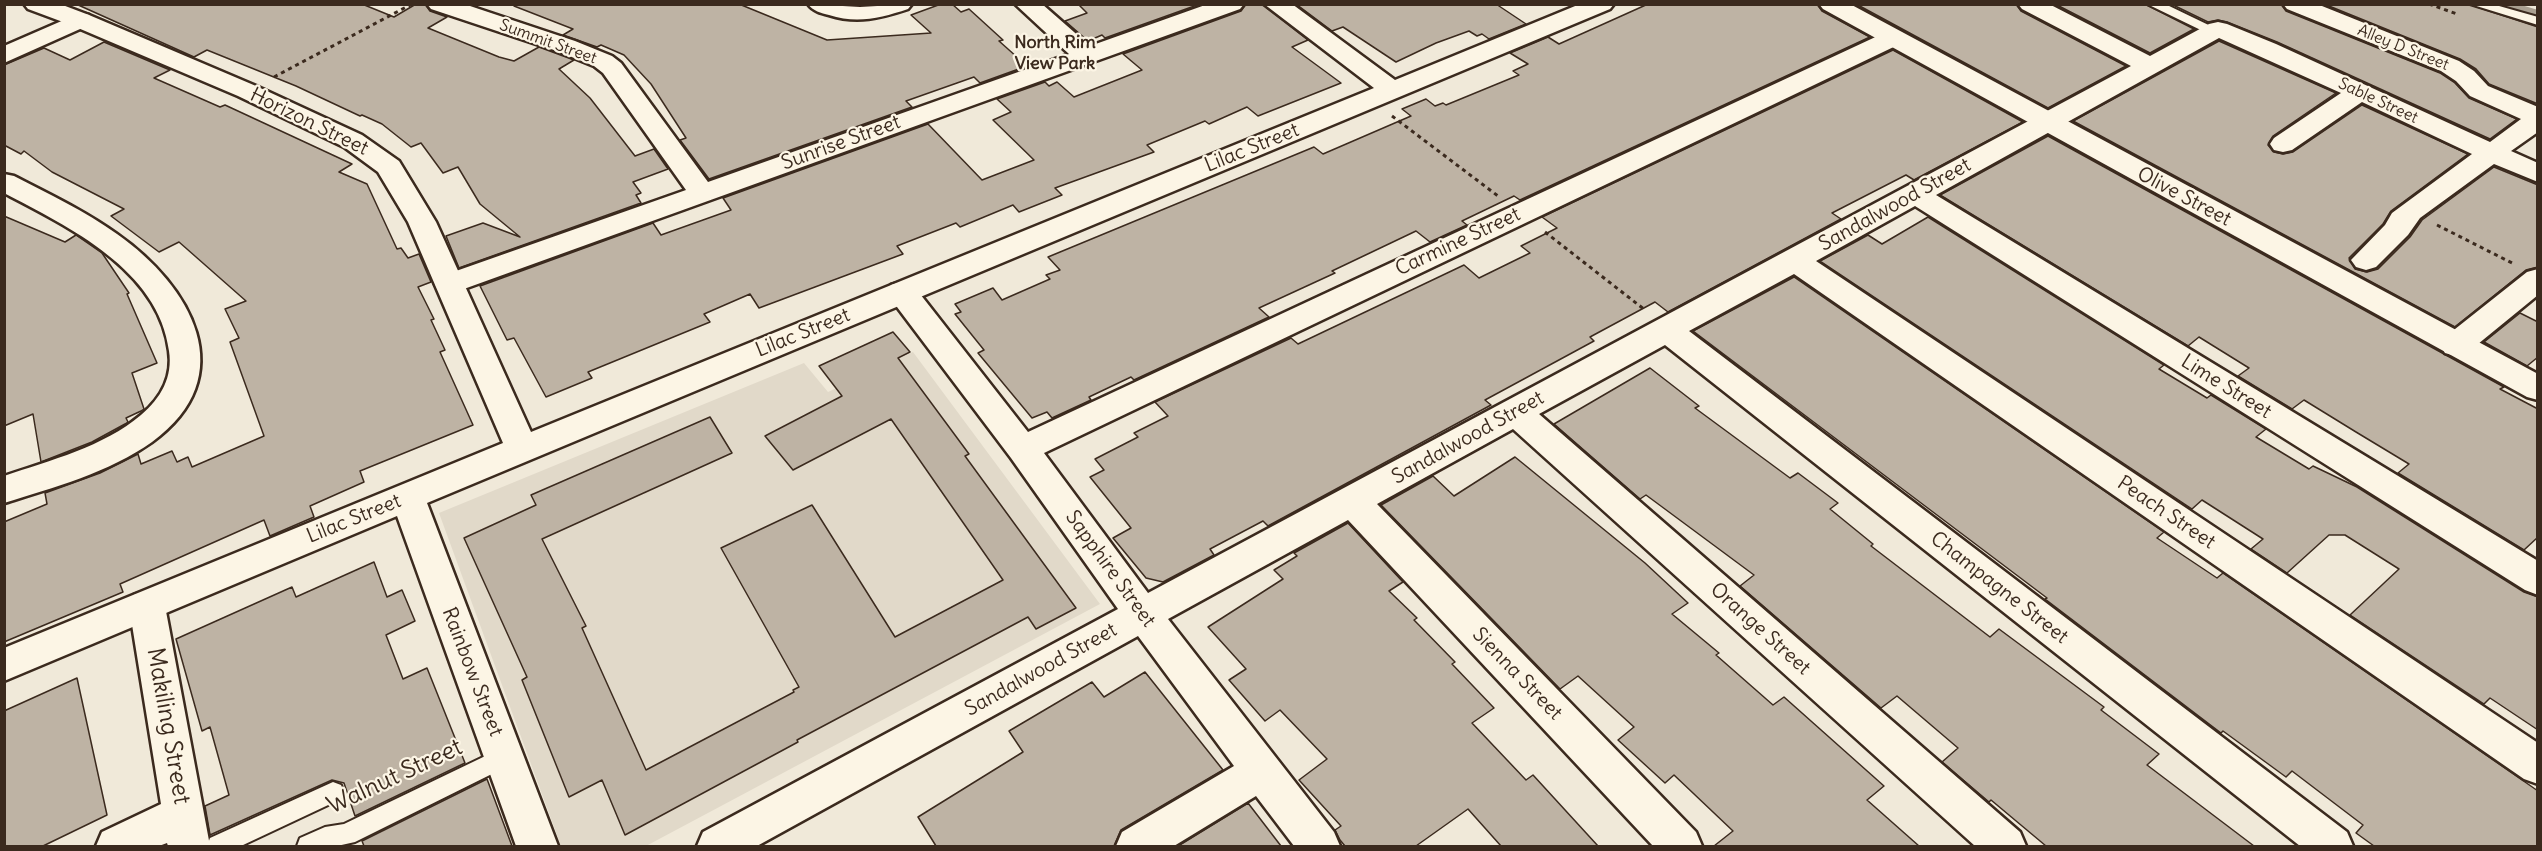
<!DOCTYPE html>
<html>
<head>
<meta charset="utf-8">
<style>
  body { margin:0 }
  #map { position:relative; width:2542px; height:851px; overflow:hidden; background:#f0e9d9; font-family:Delius,sans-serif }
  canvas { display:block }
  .frame { position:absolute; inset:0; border:6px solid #3b2a1e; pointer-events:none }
</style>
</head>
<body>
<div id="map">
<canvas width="2542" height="851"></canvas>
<div class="frame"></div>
</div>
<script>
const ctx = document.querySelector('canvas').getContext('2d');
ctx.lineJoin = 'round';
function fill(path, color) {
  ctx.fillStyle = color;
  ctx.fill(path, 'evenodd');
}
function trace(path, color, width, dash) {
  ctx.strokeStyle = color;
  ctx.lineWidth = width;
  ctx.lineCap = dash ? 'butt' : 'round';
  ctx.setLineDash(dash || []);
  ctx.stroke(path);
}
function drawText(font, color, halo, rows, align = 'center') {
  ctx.font = font + ' Delius,sans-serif';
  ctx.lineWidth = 4.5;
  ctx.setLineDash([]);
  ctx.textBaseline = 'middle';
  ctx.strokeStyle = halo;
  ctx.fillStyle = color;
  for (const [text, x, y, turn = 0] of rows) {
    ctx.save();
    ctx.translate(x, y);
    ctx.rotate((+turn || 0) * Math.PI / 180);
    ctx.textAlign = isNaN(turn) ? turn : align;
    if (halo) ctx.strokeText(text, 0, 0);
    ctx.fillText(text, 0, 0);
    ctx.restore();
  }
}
fill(new Path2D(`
  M913,352L1100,604L646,846H561L439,513L804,363L828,392Z`), '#e1d9c9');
fill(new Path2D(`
  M2449,4H2518L2538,10V34L2455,12Z`), '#aaa091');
const building = new Path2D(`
  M76,4H362L394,17L416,4H425L430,11L447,17L428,28L499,57L514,61L539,47L574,60L559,69L590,98L635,156L654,149L668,169L633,182L641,193L636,195L641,203L459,268L446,236L483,223L520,237L480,204L458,167L443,173L421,143L411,147L382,124L362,115L360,116L296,86L207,50L194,57Z
  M515,4H739L827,40L931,33L911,15L941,4H952L961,12L969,9L1003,40L999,41L1027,66L980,83L974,77L906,101L912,107L709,179L680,140L686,138L651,84L624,55L601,45L597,47L563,35L573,29L514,6Z
  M1078,4H1200L1105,38L1102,35L1088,41L1065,21L1087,13Z
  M1246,4H1262L1308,40L1292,47L1341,83L1258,116L1247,107L1209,124L1205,121L1147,145L1154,152L1055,188L1062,195L1019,212L1013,205L960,227L956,223L897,246L903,254L759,308L750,294L704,314L710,322L588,372L592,378L546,397L514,338L507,340L480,286L653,223L661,235L731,210L723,198L928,124L982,180L1034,160L993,120L1011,112L997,99L1045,82L1049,86L1057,82L1074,97L1142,70L1123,54L1241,11Z
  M1296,4H1496L1526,24L1489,39L1482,34L1477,36L1469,31L1436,43L1396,62L1343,27L1332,31Z
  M1648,4H1817L1822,11L1870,37L1520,200L1514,196L1462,221L1467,225L1430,242L1416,231L1332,271L1335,273L1259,308L1269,317L1134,380L1131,377L1089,397L1091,400L1052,418L1047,412L1032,418L978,353L984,350L955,314L961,312L955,304L993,288L1002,300L1050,279L1046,275L1060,270L1048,257L1314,147L1323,154L1411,116L1402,109L1426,99L1435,106L1443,103L1446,105L1519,75L1513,71L1528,64L1510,53L1548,37L1559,44Z
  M1856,4H2016L2021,11L2126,66L2048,108Z
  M2055,4H2145L2194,29L2150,53Z
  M2171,4H2281L2286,11L2440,73L2455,83L2469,98L2517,119L2490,139L2277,42L2227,22L2218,20L2208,22Z
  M2324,4H2468L2538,27V104L2489,84L2476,69L2460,59Z
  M2219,41L2336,93L2273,136L2268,145L2274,152L2283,154L2293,152L2362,105L2468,154L2391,211L2383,224L2349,258L2355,269L2367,272L2378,269L2410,237L2422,220L2494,167L2538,185V267L2526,270L2455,327L2073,121Z
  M104,42L170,70L154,78L220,107L225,105L352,164L339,172L367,184L397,249L401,248L408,258L419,254L431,282L418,287L434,319L431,320L445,350L440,352L473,425L360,471L364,482L310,506L314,517L270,536L264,520L120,584L123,592L4,642V522L47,504L45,493L100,473L138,454L141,464L172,451L177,462L188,457L192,467L264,436L230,342L239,338L225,309L246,301L179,242L159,252L111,216L124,209L52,172L24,151L21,154L4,145V65L44,48L70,60Z
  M1893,50L2023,122L1914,180L1906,175L1832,213L1841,219L1668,312L1655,302L1590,337L1594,341L1485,400L1491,405L1268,526L1263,521L1210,549L1214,555L1163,582L1146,578L1113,538L1131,528L1090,477L1104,470L1095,459L1138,437L1134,433L1168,416L1155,402L1291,338L1298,344L1464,265L1479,278L1530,253L1521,246L1557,228L1542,217Z
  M2048,136L2504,387L2500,389L2538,409V537L2524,550L2398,473L2409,464L2356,432L2304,400L2292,409L2238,376L2249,368L2199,337L2188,346L1940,195Z
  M4,216L65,242L76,235L102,253L129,293L127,294L157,363L132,373L144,409L141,411L126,418L128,422L125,424L92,442L41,462L33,414L4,426Z
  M1928,217L2164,365L2159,369L2207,398L2211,395L2266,429L2256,437L2309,469L2313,466L2357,487L2524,592L2538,597V730L2490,698L2484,704L2350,615L2399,569L2345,535H2329L2287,573L2251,549L2263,539L2202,500L2192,509L1820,261L1868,235L1882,244Z
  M1794,277L2164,532L2157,538L2217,578L2223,573L2538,791V846H2374L2356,833L2363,825L2292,771L2286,777L2223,731L2221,733L2045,599L2047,598L1693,331Z
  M2520,313L2538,322V357L2527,366L2484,342Z
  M893,332L910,352L898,358L969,454L965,456L1076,608L1036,629L1028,617L797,740L798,742L625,835L602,780L569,797L522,680L527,677L464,538L536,505L531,495L710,417L732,453L542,539L586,626L582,628L646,770L794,692L793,690L799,687L721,548L812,505L895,637L1003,580L891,419L793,470L765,436L842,396L819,366Z
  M1650,368L1699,406L1695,408L1790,478L1798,473L1838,503L1830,509L1873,544L1871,546L1990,637L1999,629L2104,707L2101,710L2159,754L2147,765L2254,846H2046L1991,800L1989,802L1942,762L1958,748L1897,696L1881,708L1740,586L1754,575L1646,495L1640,499L1554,424Z
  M1515,457L1645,563L1688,603L1672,614L1719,653L1716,655L1773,705L1784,697L1884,786L1867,800L1919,846H1714L1733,831L1674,775L1665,783L1618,740L1634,727L1578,676L1560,689L1381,505L1433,476L1454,496Z
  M1348,523L1403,582L1389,591L1417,618L1414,620L1455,662L1452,664L1494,708L1472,723L1526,780L1533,775L1598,846H1501L1468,809L1416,846H1345L1340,840L1335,830L1341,826L1299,780L1327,759L1280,710L1265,721L1229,680L1246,669L1208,627L1283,579L1274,570L1297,556L1294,553Z
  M374,562L387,597L402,590L415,621L386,635L403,679L427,668L465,763L355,816L344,783L332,780L210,835L205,806L229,795L210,727L202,731L176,639L292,587L296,597Z
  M1145,672L1223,770L1121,830L1114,846H936L918,817L1023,752L1009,731L1092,682L1104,697Z
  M77,678L107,815L43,846H4V711Z
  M487,779L512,846H364L362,841Z
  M1248,803L1281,846H1178Z`);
fill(building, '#beb3a4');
trace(building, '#3b2a1e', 1.5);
const lane = new Path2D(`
  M2147,4H2165L2221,31L2214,35L2209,34Z
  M2470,4H2492L2538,17V25Z
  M504,747L512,750L515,757L512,764L355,842L337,846H297L300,838L325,827L344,824Z
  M333,782L341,785L344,792L341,799L241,846H207L210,838Z`);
const street = new Path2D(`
  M427,4H464L575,41L612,56L621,63L708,182L1069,54L1015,4H1042L1090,46L1208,4H1244L1240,9L450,294L439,291L435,284L439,277L686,190L603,73L594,66L557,51L431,9Z
  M808,4L860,7L912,4L908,9C881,18 857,24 829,15C821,13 813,11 808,4Z
  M2018,4H2049L2150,56L2209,24L2218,22L2227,24L2276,44L2490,142L2521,119L2470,96L2456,81L2441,71L2287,9L2283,4H2317L2459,61L2474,71L2488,86L2538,107V132L2511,151L2538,163V182L2494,164L2420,218L2408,235L2376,267L2366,270L2356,267L2351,260L2385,225L2392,213L2472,154L2362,102L2292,150L2283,152L2274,150L2270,144L2274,138L2341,93L2219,38L1936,195L2538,561V595L2525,590L1915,206L1816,261L2538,743V784L2524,779L1794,274L1689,331L2347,832L2353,846H2300L1665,345L1539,414L2020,832L2026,846H1975L1513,429L1377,504L1696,832L1702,846H1653L1348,520L1168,619L1334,832L1340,846H1294L1256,796L1174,846H1116L1122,832L1234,766L1138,636L757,846H697L703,832L1118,609L1011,458L891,299L887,292L891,285L902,282L913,285L1028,432L1884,33L1893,31L1902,33L1905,38L1902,43L1044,453L1148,593L2131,66L2022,9Z
  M80,13L89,15L92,20L89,25L4,63V46Z
  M4,174L14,176C49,194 85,211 117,234C191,286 243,376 152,442C110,472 53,488 4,503V476C51,460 103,447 141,415C161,398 173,377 169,351C159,270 69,227 4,193Z
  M2538,269V295L2467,353L2456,356L2445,353L2440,345L2445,337L2527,272Z
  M147,591L160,595L165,606L210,846H168L167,843L159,846H96L102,832L161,804L129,606L134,595Z`);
const secondary = new Path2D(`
  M24,4H60L89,15L256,86L362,135L399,161L436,222L531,432L1374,88L1264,4H1292L1395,80L1580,4H1614L1610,9L427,503L558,846H516L397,516L4,681V648L503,443L408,222L378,172L344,147L238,96L71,25L28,9Z
  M1819,4H1850L2538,374V400L2527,397L1823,9Z`);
trace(lane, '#3b2a1e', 4);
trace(street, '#3b2a1e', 5);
trace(secondary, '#3b2a1e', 5);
trace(new Path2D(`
  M2429,4L2457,14
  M274,77L412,4
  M1392,116L1498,196
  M2437,225L2514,264
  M1545,232L1645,310`), '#3b2a1e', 3, [4, 4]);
fill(lane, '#fcf5e5');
fill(street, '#fcf5e5');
fill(secondary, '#fcf5e5');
drawText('16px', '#3b2a1e', '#fcf5e5', [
  ["Summit Street",548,42,20],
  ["Alley D Street",2403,48,22],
  ["Sable Street",2378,101,25]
]);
drawText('bold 18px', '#3b2a1e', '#fcf5e5', [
  ["North Rim",1055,43],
  ["View Park",1055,64]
]);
drawText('20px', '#3b2a1e', '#fcf5e5', [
  ["Horizon Street",309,122,26],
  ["Sunrise Street",841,143,-20],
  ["Lilac Street",1252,148,-22],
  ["Olive Street",2184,197,28],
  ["Sandalwood Street",1895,205,-29],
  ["Carmine Street",1458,242,-25],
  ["Lilac Street",803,333,-22],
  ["Lime Street",2226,387,32],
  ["Sandalwood Street",1468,438,-29],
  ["Peach Street",2166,513,34],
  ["Lilac Street",354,519,-22],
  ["Sapphire Street",1110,569,54],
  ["Champagne Street",1999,588,38],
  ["Orange Street",1760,629,42],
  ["Sandalwood Street",1041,670,-29],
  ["Rainbow Street",472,672,69],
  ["Sienna Street",1517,674,46]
]);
drawText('24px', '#3b2a1e', '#fcf5e5', [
  ["Makiling Street",168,726,80],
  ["Walnut Street",395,777,-25]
]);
</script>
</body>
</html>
